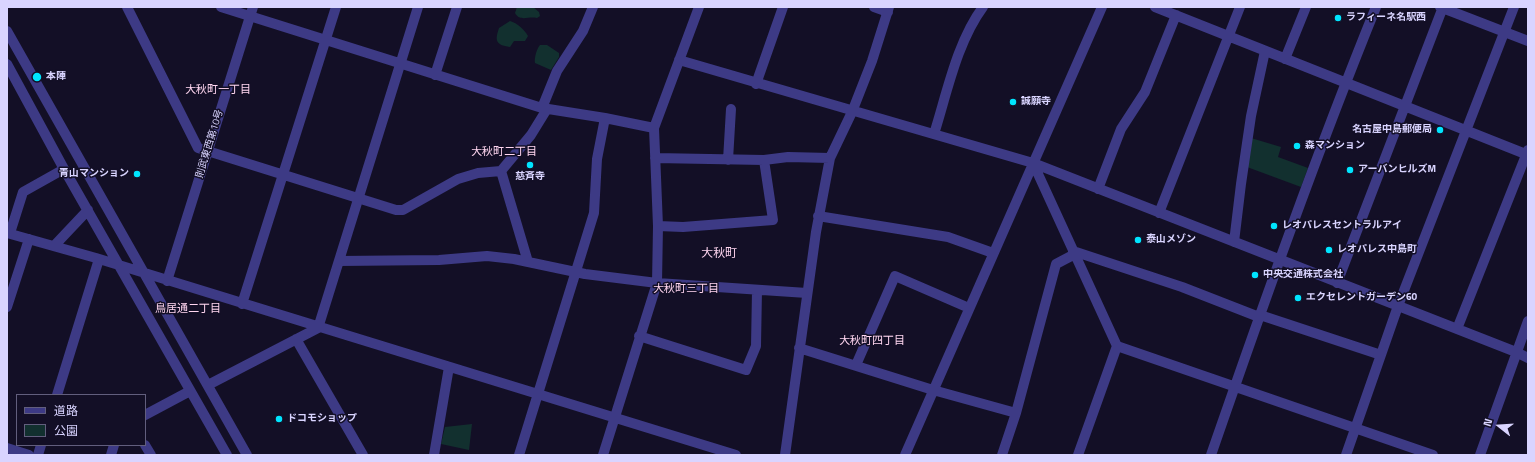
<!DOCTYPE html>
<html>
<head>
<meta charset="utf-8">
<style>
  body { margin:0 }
  #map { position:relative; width:1535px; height:462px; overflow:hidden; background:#130f26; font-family:"Titillium Web","Noto Sans JP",sans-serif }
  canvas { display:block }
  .frame { position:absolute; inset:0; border:8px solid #d9d4ff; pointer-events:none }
  .legend { position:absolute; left:16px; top:394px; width:130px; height:52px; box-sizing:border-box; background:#130f26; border:1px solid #625e7d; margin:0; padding:5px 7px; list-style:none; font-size:12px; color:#d9d4ff }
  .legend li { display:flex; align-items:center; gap:8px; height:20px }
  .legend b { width:20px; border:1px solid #625e7d }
  .north { position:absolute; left:1479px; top:406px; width:40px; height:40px; -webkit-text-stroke:3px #130f26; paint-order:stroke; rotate:287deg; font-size:11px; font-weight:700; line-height:16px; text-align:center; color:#d9d4ff }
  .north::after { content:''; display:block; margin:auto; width:14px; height:18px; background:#d9d4ff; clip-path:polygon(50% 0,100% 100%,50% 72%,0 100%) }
</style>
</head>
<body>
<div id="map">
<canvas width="1535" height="462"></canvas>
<div class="frame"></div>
<ul class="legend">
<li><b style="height:5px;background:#3d3a85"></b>道路</li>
<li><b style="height:11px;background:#12302f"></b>公園</li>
</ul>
<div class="north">N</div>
</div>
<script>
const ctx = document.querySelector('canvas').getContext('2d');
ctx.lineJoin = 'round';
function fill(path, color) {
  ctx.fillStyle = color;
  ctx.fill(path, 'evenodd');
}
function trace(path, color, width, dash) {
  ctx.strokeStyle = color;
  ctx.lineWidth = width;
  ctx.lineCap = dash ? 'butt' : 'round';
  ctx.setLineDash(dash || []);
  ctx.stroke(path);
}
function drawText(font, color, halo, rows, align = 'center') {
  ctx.font = font + ' "Titillium Web","Noto Sans JP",sans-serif';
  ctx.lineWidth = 3;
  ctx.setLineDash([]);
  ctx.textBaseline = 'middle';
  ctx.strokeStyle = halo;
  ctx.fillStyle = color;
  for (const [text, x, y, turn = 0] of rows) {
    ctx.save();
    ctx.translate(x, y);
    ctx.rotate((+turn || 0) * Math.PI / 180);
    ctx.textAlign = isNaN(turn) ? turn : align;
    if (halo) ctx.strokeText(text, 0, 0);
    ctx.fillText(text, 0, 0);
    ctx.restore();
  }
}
fill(new Path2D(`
  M517,7H533L539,12L540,16L537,18C528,16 520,22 515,13Z
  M510,21C517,23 525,30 528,36L525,41H514L510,47C495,45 495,40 499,28Z
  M540,45H547L559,53V57L551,70L535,63C534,58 537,48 540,45Z
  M1251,138L1281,147L1278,157L1308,168L1301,187L1247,167Z
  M472,424L469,450L441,444L445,427Z`), '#12302f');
trace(new Path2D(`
  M127,7L198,148L396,210H403L458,179L478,173L501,171L531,135L547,109
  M221,7L542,108L605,118L654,128
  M874,7L888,12
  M1155,7L1528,155
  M1440,7L1528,41
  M7,31L247,455
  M1285,59L1306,7
  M679,60L1033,163L1516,352L1528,358
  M7,64L64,169L227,455
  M435,75L457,7
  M756,84L783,7
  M542,108L557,71L583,31L593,7
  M934,134C947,93 957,42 983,7
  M655,158L764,160L788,157L830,158
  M728,160L731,109
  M1033,163L1117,346L1433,455
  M501,171L528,262
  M1098,189L1121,129L1145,92L1176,15
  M1159,213L1240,7
  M818,216L948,237L993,253
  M658,226L683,227L773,220L764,160
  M7,233L96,258L736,455
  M10,233L23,192L64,169
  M1234,242L1241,184L1251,116L1265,51
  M54,246L88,210
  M1073,251L1182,287L1259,317
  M339,261L439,260L487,256L514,259L585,274L657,283L807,293
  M167,281L253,7
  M1337,283L1443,7
  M242,304L336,7
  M7,307L29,239
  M1260,315L1381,355
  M1457,329L1528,150
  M639,336L746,370L756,346L757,290
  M296,339L363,455
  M799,348L933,390L1016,413
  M856,365L895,276L969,308
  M208,385L318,328L418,7
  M57,395L99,259
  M145,415L190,391
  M145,445L151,455
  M7,448L29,455
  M38,455L41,445
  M111,455L114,445
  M434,455L449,367
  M519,455L594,213L597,159L605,118
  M603,455L657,283L658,226L654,128L699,7
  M785,455L816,232L830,158L852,112L872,61L889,7
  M905,455L1102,7
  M1002,455L1016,413L1056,264L1075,254
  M1078,455L1117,346
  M1211,455C1263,305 1316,155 1376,7
  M1346,455L1398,306L1514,7
  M1480,455L1528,321`), '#3d3a85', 10);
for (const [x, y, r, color] of [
  [1338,18,4,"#00e5ff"],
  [37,77,5,"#00e5ff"],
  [1013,102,4,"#00e5ff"],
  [1440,130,4,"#00e5ff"],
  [1297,146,4,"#00e5ff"],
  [530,165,4,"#00e5ff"],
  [1350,170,4,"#00e5ff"],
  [137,174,4,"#00e5ff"],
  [1274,226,4,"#00e5ff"],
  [1138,240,4,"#00e5ff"],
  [1329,250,4,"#00e5ff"],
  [1255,275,4,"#00e5ff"],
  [1298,298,4,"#00e5ff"],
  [279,419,4,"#00e5ff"]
]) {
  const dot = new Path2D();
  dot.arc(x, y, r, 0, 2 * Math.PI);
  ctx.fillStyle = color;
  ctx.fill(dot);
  trace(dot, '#130f26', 1.5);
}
drawText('bold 10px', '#d9d4ff', '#130f26', [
  ["ラフィーネ名駅西",1346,18],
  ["本陣",46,77],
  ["誠願寺",1021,102],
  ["名古屋中島郵便局",1432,130,"right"],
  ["森マンション",1305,146],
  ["アーバンヒルズM",1358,170],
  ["青山マンション",129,174,"right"],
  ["慈斉寺",530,177,"center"],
  ["レオパレスセントラルアイ",1282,226],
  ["泰山メゾン",1146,240],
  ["レオパレス中島町",1337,250],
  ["中央交通株式会社",1263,275],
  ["エクセレントガーデン60",1306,298],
  ["ドコモショップ",287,419]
], 'left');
drawText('10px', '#d9d4ff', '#130f26', [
  ["則武東西第10号",210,144,-73]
]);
drawText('11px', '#ffd6f0', '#130f26', [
  ["大秋町一丁目",218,90],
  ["大秋町二丁目",504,152],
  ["大秋町三丁目",686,289],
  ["鳥居通二丁目",188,309],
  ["大秋町四丁目",872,341]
]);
drawText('12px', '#ffd6f0', '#130f26', [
  ["大秋町",719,254]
]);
</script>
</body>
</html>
